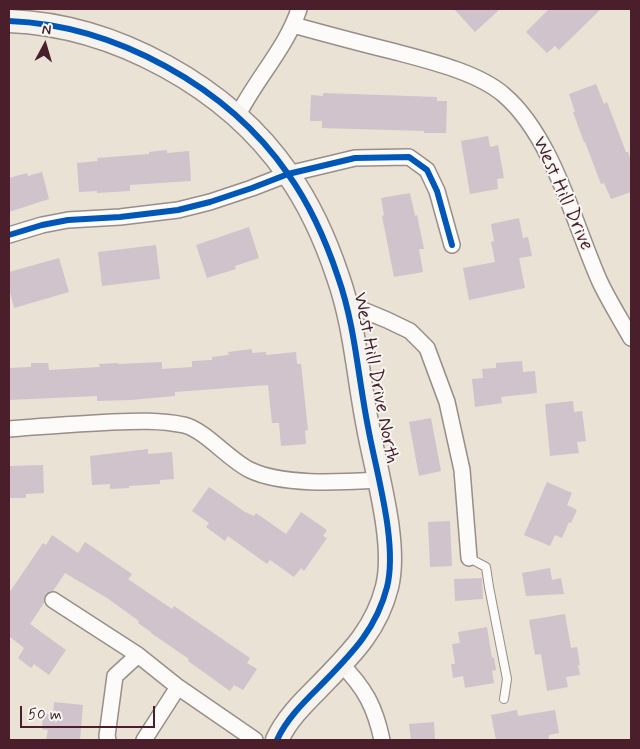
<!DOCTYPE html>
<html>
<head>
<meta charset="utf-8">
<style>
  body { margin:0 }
  #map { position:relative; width:640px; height:749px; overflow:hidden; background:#e9e2d5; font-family:Mynerve,sans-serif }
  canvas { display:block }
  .frame { position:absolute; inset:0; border:10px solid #4a1f2b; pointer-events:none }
  .north { position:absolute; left:20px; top:20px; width:50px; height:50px; -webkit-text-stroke:4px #f6f6f2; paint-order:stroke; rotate:6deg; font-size:14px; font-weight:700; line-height:20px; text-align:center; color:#4a1f2b }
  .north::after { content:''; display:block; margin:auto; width:18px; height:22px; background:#4a1f2b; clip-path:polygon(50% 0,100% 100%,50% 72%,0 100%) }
  .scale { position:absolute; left:20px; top:706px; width:135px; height:22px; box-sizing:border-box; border:2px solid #4a1f2b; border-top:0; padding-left:6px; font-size:15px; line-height:18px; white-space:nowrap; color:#4a1f2b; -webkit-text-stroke:4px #f6f6f2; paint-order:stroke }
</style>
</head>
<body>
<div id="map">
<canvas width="640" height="749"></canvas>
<div class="frame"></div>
<div class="north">N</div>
<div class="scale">50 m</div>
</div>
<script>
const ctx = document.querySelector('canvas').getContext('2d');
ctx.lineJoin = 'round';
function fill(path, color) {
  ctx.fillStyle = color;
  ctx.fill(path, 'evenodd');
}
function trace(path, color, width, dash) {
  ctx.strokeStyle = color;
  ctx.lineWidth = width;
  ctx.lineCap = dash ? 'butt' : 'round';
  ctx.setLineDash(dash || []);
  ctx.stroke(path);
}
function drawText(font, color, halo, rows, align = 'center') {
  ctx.font = font + ' Mynerve,sans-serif';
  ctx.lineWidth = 4;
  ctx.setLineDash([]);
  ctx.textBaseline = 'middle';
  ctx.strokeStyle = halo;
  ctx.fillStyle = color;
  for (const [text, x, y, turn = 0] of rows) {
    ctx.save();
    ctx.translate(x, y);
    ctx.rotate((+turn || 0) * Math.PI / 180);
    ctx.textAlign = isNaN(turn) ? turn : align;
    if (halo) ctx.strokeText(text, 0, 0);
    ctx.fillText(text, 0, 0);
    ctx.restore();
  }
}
fill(new Path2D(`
  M454,9H500L475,32Z
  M549,9H601L559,50L555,46L547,53L526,32Z
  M596,84L604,104L607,102L626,152H628L631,161V192L611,199L604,183L601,184L585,142H584L573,112H575L569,94Z
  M323,93L437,97V101H447L446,133H424V131L322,128V121H310L311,95L323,96Z
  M488,136L490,147L498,145L504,178L497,179L498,189L470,194L461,141Z
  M167,150V153L189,151L191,181L130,185V191L97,193V191L79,192L77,163L98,161L97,158L149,154V152Z
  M42,172L49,199L9,212V178L27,173L28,176Z
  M410,193L415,216L417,215L424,249H419L423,272L394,277L382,216L384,215L381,198Z
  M519,218L523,238L528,237L532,256L519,258L525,288L469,300L463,268L495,262L491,242L494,241L491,224Z
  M249,227L259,258L235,266L236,269L207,278L196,245Z
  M156,245L160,279L102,286L98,252Z
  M59,258L69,292L14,308L9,288V272Z
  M252,349V353L266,352V355L296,352L297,364H301L308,430L305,431L306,444L281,446L279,423H272L268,385L175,392V396L130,400L97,401V396L9,400V368L31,367V363H48L49,370L100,367L99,364L118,363V364L162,362V369L192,367V361L212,360V357L229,355L228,352Z
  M522,361L523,372L535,371L537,393L501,397L502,403L475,407L472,379L483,378L482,369L496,368V363Z
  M573,401L574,412L582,411L586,441L577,442L579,453L550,456L545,404Z
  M431,418L441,471L419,476L409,422Z
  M148,449V454L172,452L174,479L160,480V484L129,486V488L110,489V484L92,485L90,456Z
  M43,465L44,493L26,494V498H9V466Z
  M547,482L572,493L567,505L577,510L571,523L569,522L562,538L555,535L550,546L524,535Z
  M209,487L245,512L254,516L256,513L286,534L301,512L327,530L323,536L327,538L304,571L301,568L294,577L270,560L267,564L228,536L225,541L206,527L209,523L192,511Z
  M450,521L452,566L430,567L428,522Z
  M52,535L78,553L85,542L132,574L128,579L147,592L172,609L174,606L250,658L247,663L257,669L243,690L234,685L230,691L188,661L189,659L151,633V632L138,623L139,621L107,598L65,573L53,591L45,595L44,603L30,624L66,650L49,675L34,664L31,668L18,658L24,648L9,636V593L43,543L46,545Z
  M550,568L552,580L561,578L564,594L526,596L522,573Z
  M482,578L483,599L455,601L454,579Z
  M565,614L571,648L577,647L580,665H578L580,675L566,677L568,687L547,691L541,654L535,655L529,620Z
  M487,627L492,658L494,657L496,670L492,671L494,683L465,688L463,676L453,678L451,664H455L452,644L460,643L458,632Z
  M54,702L83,705L80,740H46L48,730L42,729L43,714H53Z
  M517,710L518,716L555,710L559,733L549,735V740H496L491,715Z
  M434,722L435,740H411L409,724Z`), '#d0c3cb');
const lane = new Path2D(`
  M469,558L486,567L489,587L507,679L504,699`);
const street = new Path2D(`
  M293,25C326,34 359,43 392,51C426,60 478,72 504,95C553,137 574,224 600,282C609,301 621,320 631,338
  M237,117C255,80 287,47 299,9
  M9,235L42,225L68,220L120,217L178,210L210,202L252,188L288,174L355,158L409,157L427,170L437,191L452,245
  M348,310H363L387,320L410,331L427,348L447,402L462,470L469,558
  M9,429C43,426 77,424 112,422C136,421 160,420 184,425C205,430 229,460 250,470C283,486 342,482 379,480
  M53,600L138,655L178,687L255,740
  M341,664C365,688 375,707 382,740
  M108,740L107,736L115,676L138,655
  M144,740L178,687`);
const secondary = new Path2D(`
  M9,21C115,25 228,87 288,174C310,205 326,241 338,277C355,325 358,377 368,427C376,472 398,543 387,587C376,631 349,656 318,688C302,704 286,720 277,740`);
trace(lane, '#998e89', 10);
trace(street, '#998e89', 18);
trace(secondary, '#998e89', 25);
trace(lane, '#fcfbf9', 8);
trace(street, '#fcfbf9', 15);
trace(secondary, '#f6f2ee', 22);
trace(new Path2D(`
  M9,21C115,25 228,87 288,174C310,205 326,241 338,277C355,325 358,377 368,427C376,472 398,543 387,587C376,631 349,656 318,688C302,704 286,720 277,740
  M9,235L42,225L68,220L120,217L178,210L210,202L252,188L288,174L355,158L409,157L427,170L437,191L452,245`), '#0057b8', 6);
drawText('20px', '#4a1f2b', '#f6f6f2', [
  ["West Hill Drive",562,194,66],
  ["West Hill Drive North",375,378,79]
]);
</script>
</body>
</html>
